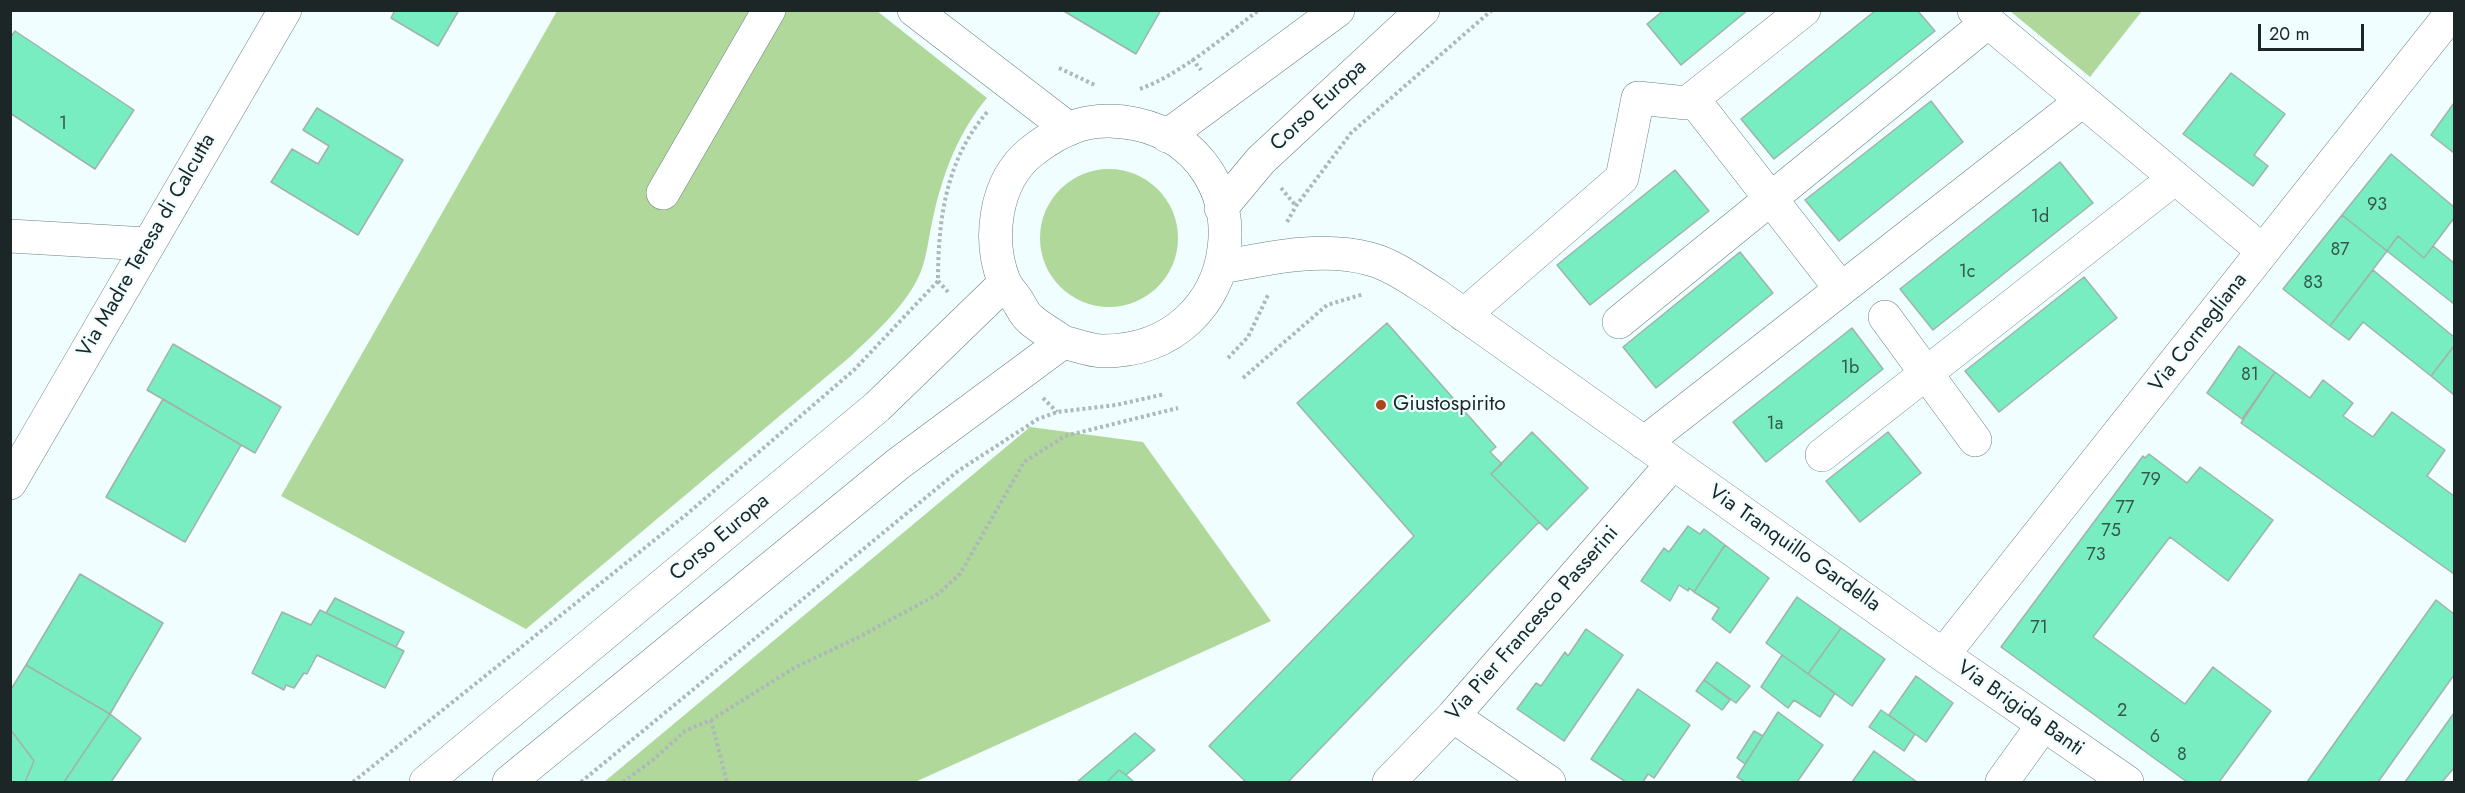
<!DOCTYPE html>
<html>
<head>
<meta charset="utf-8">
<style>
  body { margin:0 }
  #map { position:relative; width:2465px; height:793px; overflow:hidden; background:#f0feff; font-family:Jost,sans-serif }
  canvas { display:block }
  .frame { position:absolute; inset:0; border:12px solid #1d2626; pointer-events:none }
  .scale { position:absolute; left:2258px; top:24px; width:106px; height:27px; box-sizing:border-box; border:3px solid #1d2626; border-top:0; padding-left:8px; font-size:18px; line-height:21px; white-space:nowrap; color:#1d2626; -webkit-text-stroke:4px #f0feff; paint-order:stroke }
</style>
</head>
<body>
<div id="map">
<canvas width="2465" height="793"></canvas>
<div class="frame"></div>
<div class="scale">20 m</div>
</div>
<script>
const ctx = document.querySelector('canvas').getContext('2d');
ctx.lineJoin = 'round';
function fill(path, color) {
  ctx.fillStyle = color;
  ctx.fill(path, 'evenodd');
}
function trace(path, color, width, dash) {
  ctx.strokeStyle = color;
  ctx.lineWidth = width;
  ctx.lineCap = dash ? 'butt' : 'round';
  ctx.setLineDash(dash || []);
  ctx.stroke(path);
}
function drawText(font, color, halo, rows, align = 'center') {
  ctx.font = font + ' Jost,sans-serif';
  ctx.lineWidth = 4.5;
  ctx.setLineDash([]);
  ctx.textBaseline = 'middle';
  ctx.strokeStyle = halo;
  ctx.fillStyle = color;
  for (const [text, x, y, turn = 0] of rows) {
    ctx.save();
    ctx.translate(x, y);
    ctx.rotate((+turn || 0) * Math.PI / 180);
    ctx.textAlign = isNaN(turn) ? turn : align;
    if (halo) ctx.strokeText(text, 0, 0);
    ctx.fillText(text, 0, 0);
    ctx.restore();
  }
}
fill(new Path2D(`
  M557,11H877L987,98C958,133 943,173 933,218C928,238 927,262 917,280C902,309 874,334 851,356L526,629L281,496Z
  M2010,11H2142L2090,77Z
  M1040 238a69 69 0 1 1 138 0a69 69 0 1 1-138 0Z
  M1030,427L1143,442L1271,621L915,782H604Z`), '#b0d89a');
const building = new Path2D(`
  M395,10H459L438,46L391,18Z
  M1062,10H1161L1136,54Z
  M1664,10H1748L1681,65L1647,24Z
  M1876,10H1917L1935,31L1774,159L1741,119Z
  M15,31L134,110L95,169L10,113V38Z
  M2231,73L2285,114L2254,155L2268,166L2253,186L2183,134Z
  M1931,101L1963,142L1839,241L1805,200Z
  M2454,103V153L2431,135Z
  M317,108L403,160L358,235L271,182L292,149L318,164L329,146L303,130Z
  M2391,154L2454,207V218L2424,258L2398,236L2387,251L2342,215Z
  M2060,162L2093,203L1933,330L1900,289Z
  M1675,170L1709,211L1590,305L1557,265Z
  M2342,215L2387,251L2330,326L2283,289Z
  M2398,236L2424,258L2433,246L2454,263V304L2387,251Z
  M1740,252L1773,293L1656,388L1623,347Z
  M2373,270L2454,337V346L2431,376L2363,322L2349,340L2330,326Z
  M2084,277L2117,318L1999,412L1965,371Z
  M1387,323L1496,447L1490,452L1502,464L1491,474L1539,522L1288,782H1246L1209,746L1414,536L1297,403Z
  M1852,328L1883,369L1766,462L1733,422Z
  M173,344L281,407L255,453L147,390Z
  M2239,346L2275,372L2242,419L2207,393Z
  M2454,346V395L2431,376Z
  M2275,372L2310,398L2323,380L2353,403L2343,416L2373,437L2392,412L2445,450L2427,476L2454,496V574L2241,423Z
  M163,399L241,445L185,542L106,497Z
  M1532,432L1588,488L1547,530L1491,474Z
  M1888,432L1921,473L1860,522L1826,481Z
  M2149,454L2187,483L2200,467L2273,520L2228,581L2170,537L2093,637L2185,704L2213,667L2271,711L2219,782H2187L2001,647L2143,456L2145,458Z
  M1688,526L1700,534L1704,529L1725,545L1694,592L1689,588L1688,591L1679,585L1670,601L1641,581L1664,548L1669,552Z
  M1725,545L1769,578L1730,633L1712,619L1719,608L1694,592Z
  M80,574L163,623L110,714L26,665Z
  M1797,597L1841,628L1808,674L1766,643Z
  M335,598L404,632L396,647L326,613Z
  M2436,600L2454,614V675L2378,782H2307Z
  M320,610L404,651L385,688L317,655L307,674L304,673L294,688L286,685L284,690L252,673L282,612L311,625Z
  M1841,628L1885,659L1852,706L1808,674Z
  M1586,629L1623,655L1564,741L1517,709L1536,683L1541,686L1565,652L1568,656Z
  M1782,655L1835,693L1820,717L1794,700L1788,708L1761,687Z
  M1717,662L1750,686L1736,703L1704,680Z
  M26,665L110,714L64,782H25L34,761L10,729V691Z
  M1916,676L1953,703L1926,742L1889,715Z
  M1704,680L1730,700L1722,710L1696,691Z
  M1638,689L1690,725L1654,778L1648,774L1643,782H1626L1591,759Z
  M1881,710L1915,734L1904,751L1869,727Z
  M1778,712L1823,745L1797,782H1745L1737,777Z
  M2454,713V768L2442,782H2405Z
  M110,714L141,738L111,782H64Z
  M10,729L34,761L25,782H10Z
  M1754,731L1763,736L1745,764L1737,758Z
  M1135,733L1155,750L1126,775L1119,770L1107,782H1077Z
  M1874,751L1917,782H1852Z
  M1119,770L1126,775L1134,782H1107Z`);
fill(building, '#77edc1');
trace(building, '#a0b3aa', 1.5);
const street = new Path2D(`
  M914,10L1069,129
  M1974,10L2263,251
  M1693,99L1841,289
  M663,193L769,10
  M10,236L147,244
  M1222,267C1269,258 1322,246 1370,259C1393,265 1414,281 1435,294L1943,655L2127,782
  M1464,315L1622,178L1638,98L1687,103L1804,10
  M1885,317L1975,440
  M1619,322L1988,22
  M1644,443L2082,101
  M1822,455L2175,178
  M10,483L285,10
  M1943,655L2454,10
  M1453,716L1549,782
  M1389,782L1453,716L1673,463
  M2002,782L2043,725`);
const secondary = new Path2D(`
  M1167,136L1338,10
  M1221,208L1261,160L1423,10
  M426,782L877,407L1005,283
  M509,782L898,464L1063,342C1076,345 1090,351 1103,351C1249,351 1269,153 1136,124C1093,115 1064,126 1031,152C994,182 988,240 1004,281C1007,288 1013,294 1017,300C1021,306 1024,314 1030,319C1040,328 1052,334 1063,342`);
trace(street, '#6b8080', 34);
trace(secondary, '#6b8080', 34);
trace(new Path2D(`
  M1192,59L1201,70
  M1059,68L1097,86
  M1140,89C1181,74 1223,37 1259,10
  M1281,188L1296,206
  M1287,222L1296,206L1351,133L1492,10
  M938,281L948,292
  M1228,358L1248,337L1269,293
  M1243,378L1327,305L1364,294
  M1043,398L1057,412
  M711,720L727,782
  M353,782L687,514L854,370L938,281C938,219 946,158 989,110
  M581,782L958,471L1038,419L1057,412L1116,405L1165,394
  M623,782L653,760L685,731L711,720L794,668L859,637L938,594L960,574L1024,462L1065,436L1178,408`), '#acb8b9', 4, [3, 3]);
trace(street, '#fff', 33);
trace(secondary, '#fff', 33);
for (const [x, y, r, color] of [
  [1381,405,6,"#ac451f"]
]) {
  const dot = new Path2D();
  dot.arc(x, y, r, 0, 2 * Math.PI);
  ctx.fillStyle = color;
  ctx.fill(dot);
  trace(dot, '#f0feff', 2);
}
drawText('18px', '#34584d', null, [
  ["1",63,125],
  ["93",2377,206],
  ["1d",2040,218],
  ["87",2340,251],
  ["1c",1967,273],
  ["83",2313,284],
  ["1b",1850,369],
  ["81",2250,376],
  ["1a",1775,425],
  ["79",2151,481],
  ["77",2125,509],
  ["75",2111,532],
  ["73",2096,556],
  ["71",2039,629],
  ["2",2122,712],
  ["6",2155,738],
  ["8",2182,756]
]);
drawText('21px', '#1d2626', '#f0feff', [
  ["Corso Europa",1319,106,-43],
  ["Via Madre Teresa di Calcutta",147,246,-60],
  ["Via Cornegliana",2199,333,-52],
  ["Corso Europa",720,538,-40],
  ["Via Tranquillo Gardella",1794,549,35],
  ["Via Pier Francesco Passerini",1533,624,-49],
  ["Via Brigida Banti",2020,709,35]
]);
drawText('21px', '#1d2626', '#f0feff', [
  ["Giustospirito",1393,405]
], 'left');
</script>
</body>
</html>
